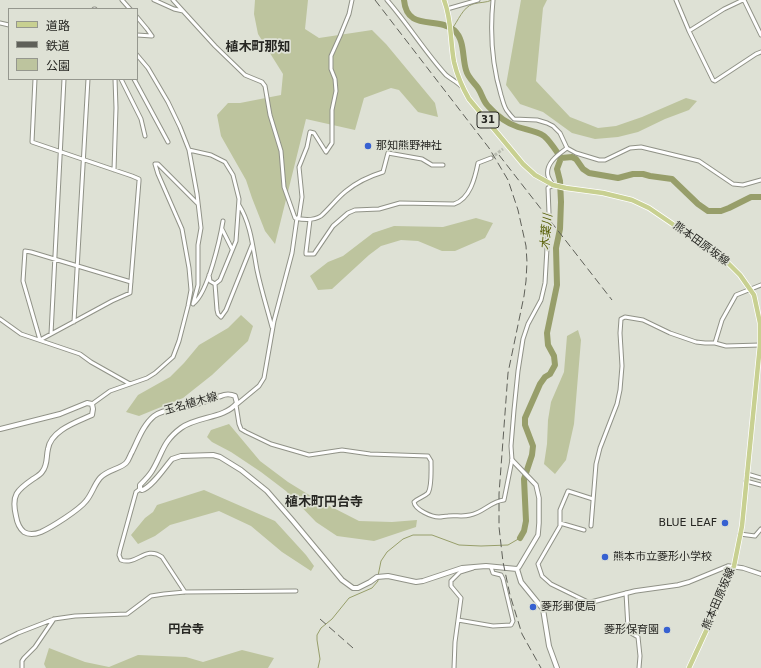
<!DOCTYPE html>
<html>
<head>
<meta charset="utf-8">
<style>
  body { margin:0 }
  #map { position:relative; width:761px; height:668px; overflow:hidden; background:#dee1d5; font-family:"DejaVu Sans","Noto Sans JP",sans-serif }
  canvas { display:block }
  .legend { position:absolute; left:8px; top:8px; width:130px; height:72px; box-sizing:border-box; background:#dee1d5; border:1px solid #95978e; margin:0; padding:5px 7px; list-style:none; font-size:12px; color:#272723 }
  .legend li { display:flex; align-items:center; gap:8px; height:20px }
  .legend b { width:20px; border:1px solid #95978e }
</style>
</head>
<body>
<div id="map">
<canvas width="761" height="668"></canvas>
<ul class="legend">
<li><b style="height:5px;background:#c8d091"></b>道路</li>
<li><b style="height:5px;background:#5f6059"></b>鉄道</li>
<li><b style="height:11px;background:#bdc49e"></b>公園</li>
</ul>
</div>
<script>
const ctx = document.querySelector('canvas').getContext('2d');
ctx.lineJoin = 'round';
function fill(path, color) {
  ctx.fillStyle = color;
  ctx.fill(path, 'evenodd');
}
function trace(path, color, width, dash) {
  ctx.strokeStyle = color;
  ctx.lineWidth = width;
  ctx.lineCap = dash ? 'butt' : 'round';
  ctx.setLineDash(dash || []);
  ctx.stroke(path);
}
function drawText(font, color, halo, rows, align = 'center') {
  ctx.font = font + ' "DejaVu Sans","Noto Sans JP",sans-serif';
  ctx.lineWidth = 3.5;
  ctx.setLineDash([]);
  ctx.textBaseline = 'middle';
  ctx.strokeStyle = halo;
  ctx.fillStyle = color;
  for (const [text, x, y, turn = 0] of rows) {
    ctx.save();
    ctx.translate(x, y);
    ctx.rotate((+turn || 0) * Math.PI / 180);
    ctx.textAlign = isNaN(turn) ? turn : align;
    if (halo) ctx.strokeText(text, 0, 0);
    ctx.fillText(text, 0, 0);
    ctx.restore();
  }
}
fill(new Path2D(`
  M255,0H308L305,29L319,38L372,30L386,44L435,103L438,117L418,112L399,90L391,88L364,98L355,130L306,119L275,244L265,231L252,198L246,180L221,136L217,115L228,103H240L281,95L283,74L258,34L254,14Z
  M521,0H547L543,8L536,81L570,117L598,128L616,126L642,117L686,98L697,101L689,110L665,119L638,132L618,137L595,139L572,133L543,112L520,104L506,85Z
  M476,218L493,223L485,238L455,251H442L418,241L401,240L381,246L369,255L332,289L318,290L310,276L328,262L343,256L373,233L394,226L443,227Z
  M241,315L253,326L248,341L212,375L183,398L139,416L126,412L138,395L170,377L184,363L199,345L228,328Z
  M578,330L581,340L574,424L566,460L555,474L544,464L547,444L548,420L551,402L564,372L567,336Z
  M229,424L260,461L288,482L314,498L359,521L392,522L417,520L416,527L374,541L337,536L316,522L286,491L261,472L231,452L212,442L207,437L211,430Z
  M204,490L275,521L306,555L314,566L311,571L282,552L251,526L219,511L170,525L155,536L138,544L131,535L145,518L153,512L157,505Z
  M49,648L85,662L109,667L138,655L186,657L203,662L242,650L274,658L268,668H46L44,664Z`), '#bdc49e');
trace(new Path2D(`
  M452,29C458,21 463,7 473,4C480,2 486,3 492,0
  M378,576L381,561L387,552L403,539L413,535H432L459,545L481,546L508,545L520,538
  M318,668L320,659L317,640V635L321,628L332,619L349,598L372,588L378,581V579`), '#979e6a', 1);
trace(new Path2D(`
  M404,0C407,32 437,16 454,30C465,40 462,57 466,70C468,78 474,82 478,88C482,94 483,101 488,106C497,116 506,123 518,127C527,130 536,131 544,136C551,142 556,151 561,158L557,169L560,181L561,202L560,229L556,248L557,285L547,333L548,345L554,356L555,365L550,374L545,377L540,384L525,418V425L533,446L532,455L524,479L526,521L524,531L520,538
  M561,158L572,157L576,159L583,169L589,173L618,178L633,174H643L650,176L672,179L698,204L708,211H721L729,208L751,197H761`), '#979e6a', 6);
trace(new Path2D(`
  M491,158L503,149`), '#b9bcb1', 3, [3, 1.5]);
const minor = new Path2D(`
  M122,0L130,9
  M154,0L174,9L183,11
  M173,0L215,46L245,75L262,82L265,86L270,115L281,151L284,187L295,218C304,220 313,221 321,216C330,208 337,198 346,191C357,182 370,176 383,172L388,153L422,159L432,165H443
  M352,0L349,14L340,36L331,56V69L335,79L336,91L332,110V143L326,152L314,133L310,132L307,147L299,167L302,197L299,217L297,218L292,253L274,321L264,378L259,386L236,405L239,424L241,429L246,432L271,444L309,455L342,450L370,454L428,456L431,461C431,469 432,487 428,493C424,497 418,498 414,502C415,510 432,517 439,517C442,517 445,516 448,516C455,515 463,517 470,515C483,513 491,501 504,500L512,460L511,446L514,410L518,371L523,339L528,324L541,300L545,283L549,213L548,188L553,185C551,182 549,179 548,176C545,163 559,154 567,148
  M387,0C408,24 425,52 446,75C451,79 457,82 461,86
  M493,0C490,31 492,65 501,95C503,101 504,108 508,112C510,115 512,117 514,119L537,120L547,123L553,126L560,133L567,148L576,153L599,160H605L630,148L641,147L699,161L733,184L743,185L761,180
  M676,0L689,31L713,80L715,81L756,54L761,52
  M744,0L761,35
  M94,9H95
  M447,9L478,0
  M137,17L147,29L152,36L137,35
  M0,23L9,25
  M689,31L724,9L743,0
  M137,55L148,68L168,102L180,127L189,150L197,194L201,228L198,245V285L193,304
  M35,79L32,142L132,176L139,179V181L130,293L112,301L40,340
  M121,79L141,119L145,136
  M134,79L168,142
  M189,150L211,155L225,162L233,175L239,199L236,241L220,280L215,284
  M114,170L116,108L115,79
  M239,205C251,224 253,249 257,270C261,289 267,308 272,327
  M310,220L306,252V254H314L333,226L348,213L355,210L379,209L400,203L454,204C470,199 475,178 478,163L491,158
  M222,229L232,249
  M209,275L210,281L215,284
  M215,284L217,310L218,314L221,317L226,310L252,245
  M194,303C208,292 220,239 223,221
  M0,319L21,334L80,354L91,362L130,384
  M74,322L88,79
  M51,334L64,79
  M40,340L23,281L25,251L31,252L131,282
  M715,343L722,320L736,295L761,285
  M92,404L110,391L147,378L155,373L173,357L179,341L188,306L191,290L189,268L182,229L158,174L155,164H158L198,204
  M747,474L761,478
  M746,481L761,485
  M140,489L136,492L120,550L119,555L121,560C137,566 145,545 162,557L185,592
  M560,523L584,530
  M591,526L596,464L600,448L617,404L620,390L622,366L620,333L621,319L625,317L643,320L670,333L696,342L705,343H715L726,346L760,345
  M740,534L755,536L761,529
  M626,593L628,628L631,633L638,637L640,656L639,668
  M590,603L551,584L542,576L538,564L560,526V510L568,491L593,499
  M458,620L493,626L511,625L513,621L503,579L501,575L493,573L491,567
  M0,642L18,633L54,619L75,616L127,614L151,596L164,594L185,592L296,591
  M22,668V661L24,658L35,647L54,619
  M454,668L455,642L461,598L451,586V581L460,572L473,568`);
const tertiary = new Path2D(`
  M512,460L536,485L539,498V523L538,535L519,567L517,569
  M543,609L580,605L635,591L678,585L689,582L728,566L743,568L761,574`);
const secondary = new Path2D(`
  M0,429L60,414L87,403L92,404L93,409L92,415C77,422 51,430 48,449C46,457 48,465 42,472C40,475 36,477 33,479C17,490 11,495 16,516C17,522 19,528 24,532C29,535 36,534 41,532C52,527 79,510 86,501C92,494 94,485 100,478C107,470 120,469 126,463C129,460 130,455 132,452C138,440 143,425 154,416C163,409 178,409 189,406C200,404 210,399 221,396C225,394 231,394 235,396L237,403C224,419 197,416 181,428C162,442 163,453 152,471C149,476 144,481 140,485V489L142,490C152,487 165,467 172,459L181,456L213,455L220,457L241,470L267,491L293,521L342,580L353,588H358L370,582L377,577L388,576L416,582L423,581L462,568L486,566L517,569L521,582L543,609L549,646L557,668`);
const primary = new Path2D(`
  M444,0C452,20 450,41 454,62C457,75 462,87 469,99L523,164L535,175L553,185L566,188L603,193L632,200L649,208L724,259L740,275L754,295L760,323V345L742,526L734,566L724,592L689,668`);
trace(minor, '#909287', 5);
trace(tertiary, '#909287', 5.5);
trace(secondary, '#909287', 6);
trace(primary, '#fff', 6);
trace(minor, '#fff', 3);
trace(tertiary, '#fff', 3.5);
trace(secondary, '#fff', 4);
trace(primary, '#c8d091', 4.5);
trace(new Path2D(`
  M375,0L489,148L508,180L518,210L526,246L527,262L526,281L524,296L508,373L499,494V527L503,562L510,595L522,634L541,668
  M499,155L612,300
  M320,619L353,648`), '#5f6059', 1, [8, 4]);
for (const [x, y, r, color] of [
  [368,146,4,"#3761d1"],
  [725,523,4,"#3761d1"],
  [605,557,4,"#3761d1"],
  [533,607,4,"#3761d1"],
  [667,630,4,"#3761d1"]
]) {
  const dot = new Path2D();
  dot.arc(x, y, r, 0, 2 * Math.PI);
  ctx.fillStyle = color;
  ctx.fill(dot);
  trace(dot, '#dee1d5', 1.5);
}
for (const [x, y, w] of [
  [488,120,22]
]) {
  const box = new Path2D();
  box.roundRect(x - w / 2, y - 8, w, 16, 3);
  ctx.fillStyle = '#dee1d5';
  ctx.fill(box);
  trace(box, '#272723', 1);
}
drawText('bold 10px', '#272723', null, [
  ["31",488,120]
]);
drawText('11px', '#272723', '#dee1d5', [
  ["那知熊野神社",376,146],
  ["BLUE LEAF",717,523,"right"],
  ["熊本市立菱形小学校",613,557],
  ["菱形郵便局",541,607],
  ["菱形保育園",659,630,"right"]
], 'left');
drawText('11px', '#272723', '#dee1d5', [
  ["熊本田原坂線",701,244,36],
  ["玉名植木線",191,404,-16],
  ["熊本田原坂線",719,599,-67]
]);
drawText('italic 12px', '#545c00', '#dee1d5', [
  ["木葉川",547,232,-85]
]);
drawText('bold 12px', '#272723', '#dee1d5', [
  ["円台寺",186,630]
]);
drawText('bold 13px', '#272723', '#dee1d5', [
  ["植木町那知",258,48],
  ["植木町円台寺",324,503]
]);
</script>
</body>
</html>
